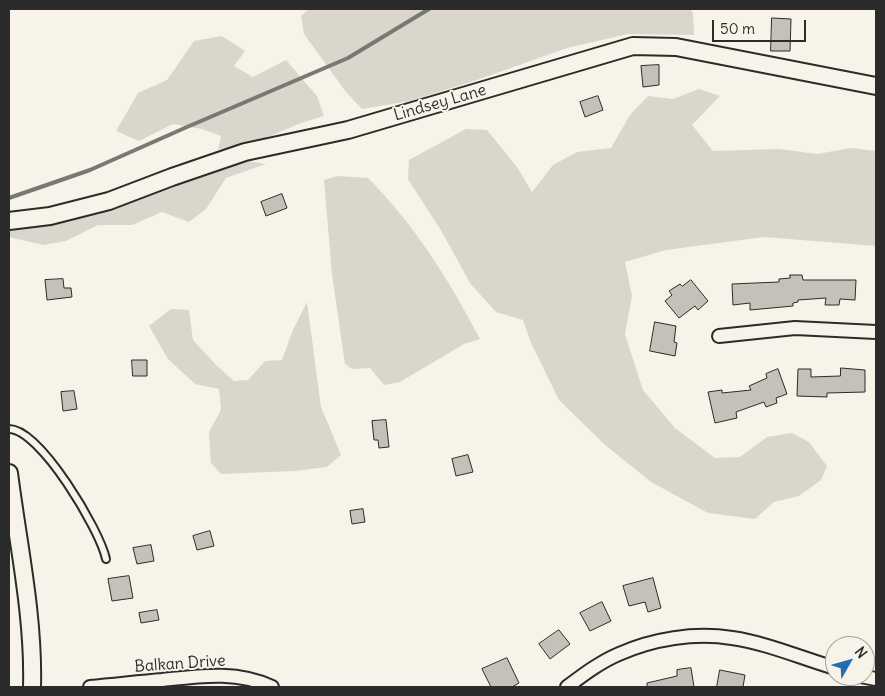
<!DOCTYPE html>
<html>
<head>
<meta charset="utf-8">
<style>
  body { margin:0 }
  #map { position:relative; width:885px; height:696px; overflow:hidden; background:#f7f3e8; font-family:Delius,sans-serif }
  canvas { display:block }
  .frame { position:absolute; inset:0; border:10px solid #2b2b2b; pointer-events:none }
  .north { position:absolute; left:825px; top:636px; width:50px; height:50px; box-sizing:border-box; background:#f7f3e8; border:1px solid #a5a39c; border-radius:50%; rotate:52deg; font-size:14px; font-weight:700; line-height:20px; text-align:center; color:#2b2b2b }
  .north::after { content:''; display:block; margin:auto; width:18px; height:22px; background:#1f6fb2; clip-path:polygon(50% 0,100% 100%,50% 72%,0 100%) }
  .scale { position:absolute; left:712px; top:20px; width:94px; height:22px; box-sizing:border-box; border:2px solid #2b2b2b; border-top:0; padding-left:6px; font-size:15px; line-height:18px; white-space:nowrap; color:#2b2b2b; -webkit-text-stroke:4px #f7f3e8; paint-order:stroke }
</style>
</head>
<body>
<div id="map">
<canvas width="885" height="696"></canvas>
<div class="frame"></div>
<div class="north">N</div>
<div class="scale">50 m</div>
</div>
<script>
const ctx = document.querySelector('canvas').getContext('2d');
ctx.lineJoin = 'round';
function fill(path, color) {
  ctx.fillStyle = color;
  ctx.fill(path, 'evenodd');
}
function trace(path, color, width, dash) {
  ctx.strokeStyle = color;
  ctx.lineWidth = width;
  ctx.lineCap = dash ? 'butt' : 'round';
  ctx.setLineDash(dash || []);
  ctx.stroke(path);
}
function drawText(font, color, halo, rows, align = 'center') {
  ctx.font = font + ' Delius,sans-serif';
  ctx.lineWidth = 4;
  ctx.setLineDash([]);
  ctx.textBaseline = 'middle';
  ctx.strokeStyle = halo;
  ctx.fillStyle = color;
  for (const [text, x, y, turn = 0] of rows) {
    ctx.save();
    ctx.translate(x, y);
    ctx.rotate((+turn || 0) * Math.PI / 180);
    ctx.textAlign = isNaN(turn) ? turn : align;
    if (halo) ctx.strokeText(text, 0, 0);
    ctx.fillText(text, 0, 0);
    ctx.restore();
  }
}
fill(new Path2D(`
  M309,9H690L693,13L694,35L628,34L567,48L477,80L410,101L362,109L346,92L304,34L301,16Z
  M222,36L245,51L234,66L253,77L286,60L317,96L324,116L301,123L258,141L218,150L221,136L202,129L173,124L139,141L116,131L138,93L167,80L194,41Z
  M699,89L720,96L692,125L713,151L779,149L817,154L851,148L876,151V246L764,237L666,250L625,262L632,296L625,334L643,390L675,428L715,458L740,457L767,437L792,433L809,442L827,466L821,480L799,496L774,502L755,519L708,513L651,482L604,444L559,400L531,343L523,320L496,312L470,283L442,232L408,179L409,160L466,129L487,130L517,167L532,192L553,165L577,152L611,148L630,115L648,96L673,99Z
  M241,160L266,164L226,178L206,209L189,222L162,212L132,225H98L66,241L43,245L9,237V230C29,225 50,225 70,220C128,205 185,183 241,160Z
  M337,176L368,178C415,225 449,280 480,339L464,344L400,382L384,385L370,368L352,369L345,364L332,275L324,180Z
  M307,302L321,407L341,455L327,467L294,471L221,474L211,463L209,432L221,410L219,389L195,384L168,359L149,326L171,309L189,310L193,340L217,366L234,381L248,380L265,361L282,360L293,330Z`), '#dad6cc');
trace(new Path2D(`
  M9,198L90,170L187,127L348,58L429,9`), '#7a7874', 4);
const building = new Path2D(`
  M772,18L791,19L790,51H771Z
  M659,65V85L643,87L641,66Z
  M598,96L603,110L585,117L580,102Z
  M282,194L287,208L266,216L261,202Z
  M790,275H802L803,280H856L855,300L840,299L839,305H825L826,298L798,300V302L793,303V306L750,310V303L733,305L732,284L779,282V279L790,278Z
  M63,279L64,288H71L72,297L47,300L45,280Z
  M691,280L708,301L698,310L695,306L679,318L665,301L672,295L669,291L680,284L682,286Z
  M655,322L676,326L674,342L677,343L675,356L650,351Z
  M132,360H147V376H133Z
  M841,368L865,370V392L827,393V397L797,396L798,369H811V377L840,376Z
  M778,369L787,394L776,398L777,403L766,407L764,402L736,412L737,418L715,423L708,392L722,390V393L751,390L749,386L767,378L766,374Z
  M74,391L77,409L63,411L61,392Z
  M386,420L389,447L379,448L378,440H374L372,421Z
  M468,455L473,472L456,476L452,459Z
  M363,509L365,522L352,524L350,511Z
  M210,531L214,546L197,550L193,536Z
  M151,545L154,561L137,564L133,548Z
  M129,576L133,598L112,601L108,579Z
  M653,578L661,608L648,612L645,602L629,606L623,586Z
  M602,602L611,621L590,631L580,613Z
  M157,610L159,620L141,623L139,613Z
  M559,630L570,644L550,659L539,644Z
  M507,658L519,683L512,687H491L482,669Z
  M691,668L694,687H647V683L677,676V670Z
  M720,670L745,675L743,687H717Z`);
fill(building, '#c4c1b9');
trace(building, '#2b2b2b', 1);
const service = new Path2D(`
  M9,429C40,429 100,530 106,559`);
const minor = new Path2D(`
  M719,336L795,328L876,332
  M860,676L876,679
  M90,687C114,685 138,682 162,680C199,676 237,670 272,687
  M567,687C583,675 600,662 619,654C653,639 694,632 732,638C767,643 801,658 835,668`);
const tertiary = new Path2D(`
  M9,221L50,216L109,201L172,177L245,152L348,130L633,46L676,47L876,86
  M9,473C18,544 34,616 32,687`);
trace(service, '#2b2b2b', 10);
trace(minor, '#2b2b2b', 16);
trace(tertiary, '#2b2b2b', 20);
trace(service, '#f7f3e8', 6);
trace(minor, '#f7f3e8', 12);
trace(tertiary, '#f7f3e8', 16);
drawText('16px', '#2b2b2b', '#f7f3e8', [
  ["Lindsey Lane",440,103,-16],
  ["Balkan Drive",180,664,-4]
]);
</script>
</body>
</html>
